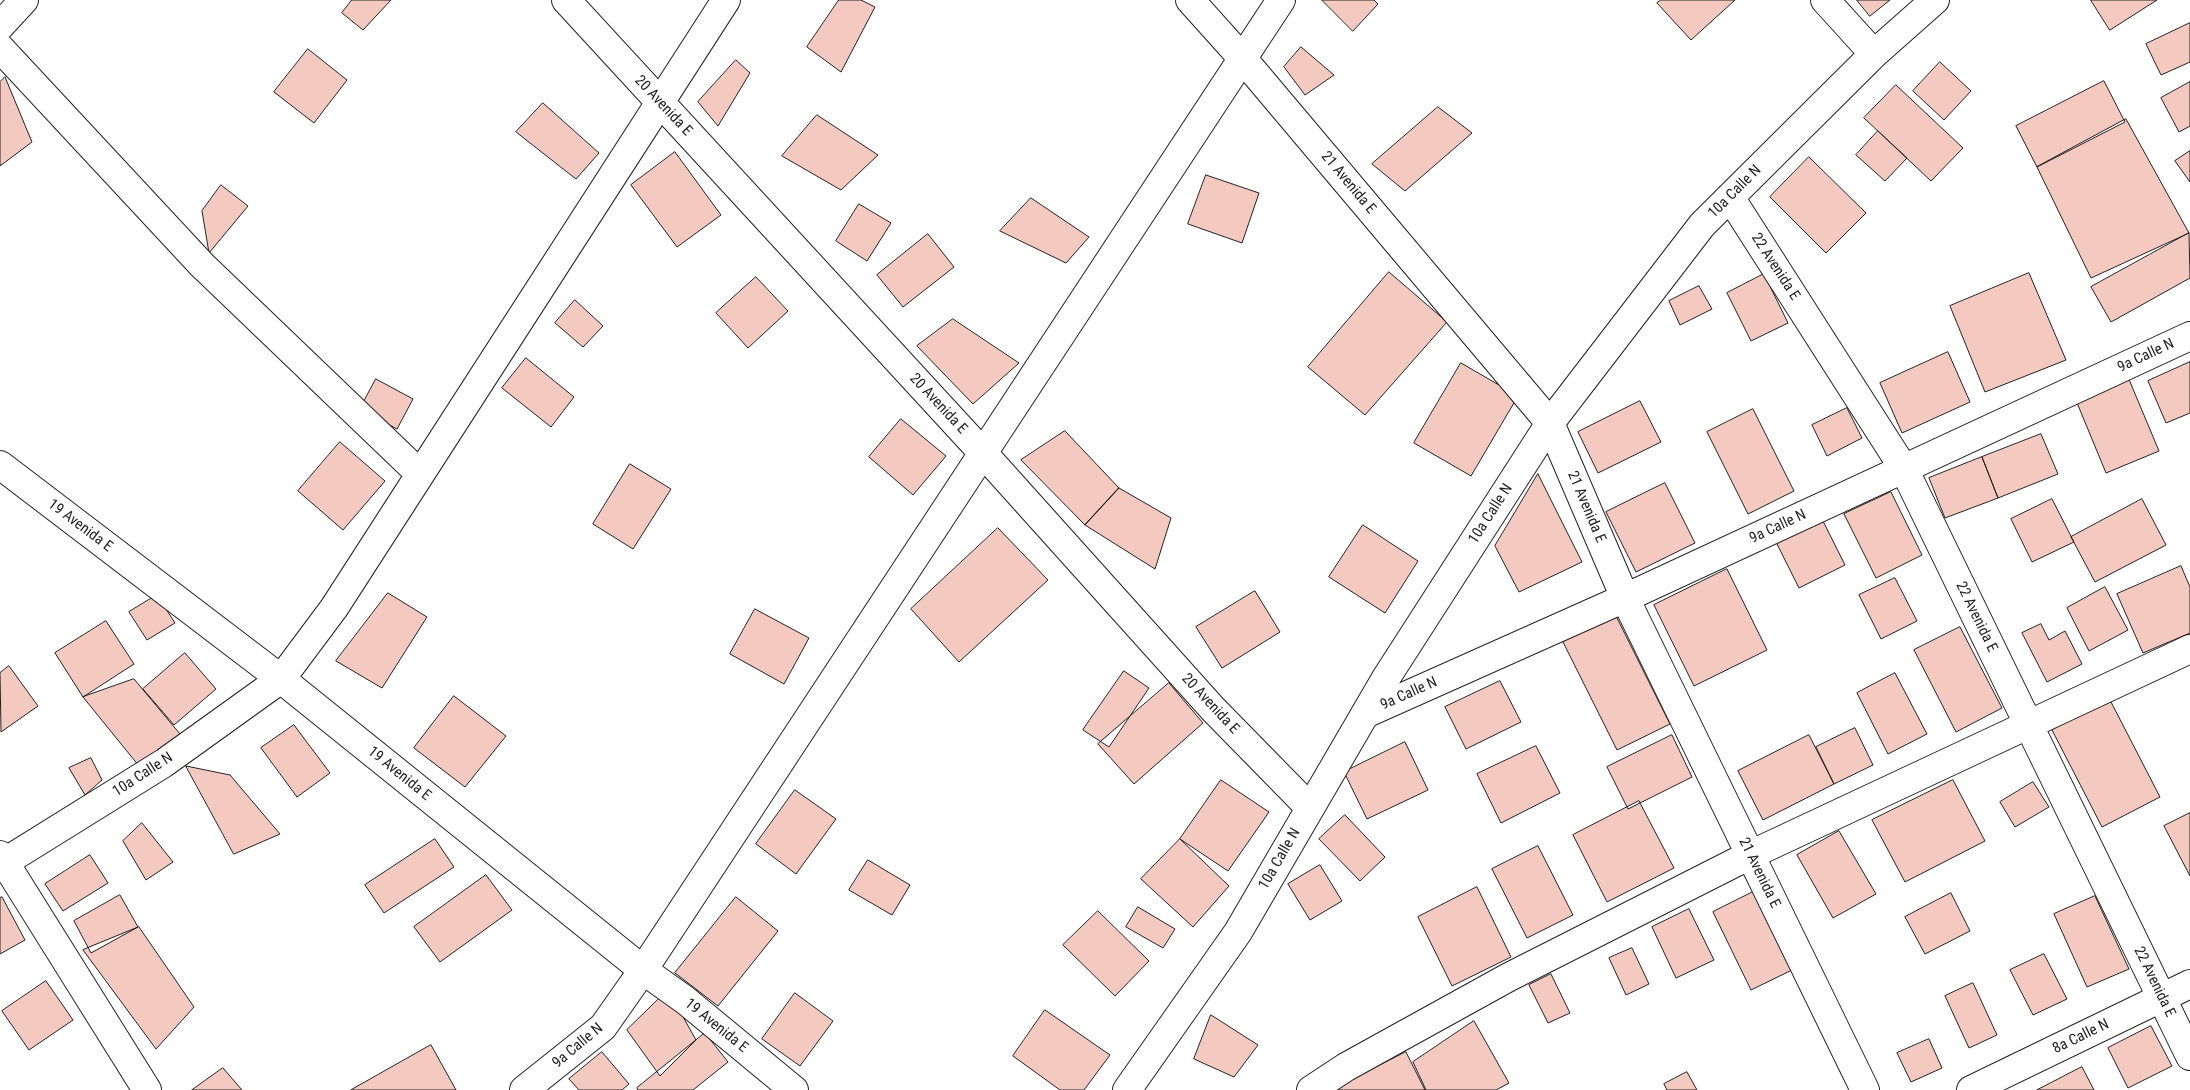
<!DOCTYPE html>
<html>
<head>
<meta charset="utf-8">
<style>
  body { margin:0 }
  canvas { display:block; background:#fff }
</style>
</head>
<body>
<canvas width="2190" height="1090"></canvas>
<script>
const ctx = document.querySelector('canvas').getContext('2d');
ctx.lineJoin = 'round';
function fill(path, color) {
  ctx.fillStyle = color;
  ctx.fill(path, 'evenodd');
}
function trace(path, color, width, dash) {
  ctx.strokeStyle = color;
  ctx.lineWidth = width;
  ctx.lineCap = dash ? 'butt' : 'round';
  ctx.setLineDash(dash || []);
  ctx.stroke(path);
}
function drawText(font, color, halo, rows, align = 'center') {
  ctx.font = font + ' "Roboto Condensed",sans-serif';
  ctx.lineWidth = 4;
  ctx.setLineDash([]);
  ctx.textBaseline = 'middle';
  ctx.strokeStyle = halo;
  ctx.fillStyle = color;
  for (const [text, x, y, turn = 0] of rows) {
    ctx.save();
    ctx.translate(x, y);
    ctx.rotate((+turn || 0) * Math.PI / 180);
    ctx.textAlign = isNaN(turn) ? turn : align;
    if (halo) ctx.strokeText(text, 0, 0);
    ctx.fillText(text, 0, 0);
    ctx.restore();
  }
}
const building = new Path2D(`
  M352,0H391L363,30L342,13Z
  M839,0H861L875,7L841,72L807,47Z
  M1322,0H1374L1378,4L1353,31Z
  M1661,0H1735L1691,40L1657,3Z
  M1857,0H1890L1870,16Z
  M2091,0H2157L2110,30Z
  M2190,23V62L2161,75L2146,44Z
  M1301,47L1334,75L1305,95L1284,67Z
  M308,49L347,80L314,123L274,92Z
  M736,60L750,73L718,126L698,102Z
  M1940,62L1971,91L1944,120L1913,91Z
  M5,77L32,142L0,166V82Z
  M2104,81L2125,122L2037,167L2016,126Z
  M2190,82V126L2179,132L2161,98Z
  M1896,85L1963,148L1931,181L1864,118Z
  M543,103L599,153L576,179L516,132Z
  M1438,107L1472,133L1405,191L1372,164Z
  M817,115L878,155L841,190L782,156Z
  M2126,119L2189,233L2091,278L2037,167Z
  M1878,131L1907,158L1885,181L1856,155Z
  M2190,151V182L2175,161Z
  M675,152L721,215L677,247L631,185Z
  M1809,157L1866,213L1826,253L1770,197Z
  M1206,175L1259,193L1242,243L1188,224Z
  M221,185L248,206L209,253L202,211Z
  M1031,198L1089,237L1066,263L1000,231Z
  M859,204L891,223L867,261L836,241Z
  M2189,233L2190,278L2111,322L2091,287Z
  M928,234L954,267L903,307L877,275Z
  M1389,272L1447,322L1365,415L1308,367Z
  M2029,273L2066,360L1985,392L1950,306Z
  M1764,274L1788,323L1751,341L1727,293Z
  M756,277L788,311L748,348L716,313Z
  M1699,286L1712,309L1680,325L1669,301Z
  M575,300L603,326L583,347L555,323Z
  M953,319L1019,363L973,404L917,346Z
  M1948,352L1970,402L1902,433L1880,383Z
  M526,358L574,397L551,427L502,388Z
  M2190,362V413L2166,423L2148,381Z
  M1461,363L1518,396L1471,476L1414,443Z
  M2128,377L2159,451L2106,473L2075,398Z
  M376,379L413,399L397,429L360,409Z
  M1640,401L1661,442L1598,473L1578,432Z
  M1847,408L1862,438L1827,456L1812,425Z
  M1753,409L1794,491L1748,514L1707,432Z
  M901,419L946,456L913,495L869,457Z
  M1065,431L1119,488L1085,525L1021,460Z
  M2041,434L2058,474L1998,498L1982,457Z
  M340,442L385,481L343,530L298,491Z
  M1982,457L1998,498L1945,518L1929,478Z
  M630,464L671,489L633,549L593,524Z
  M1538,474L1582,562L1519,592L1495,546Z
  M1665,483L1695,543L1636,572L1606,512Z
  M1119,488L1171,518L1155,569L1085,525Z
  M1891,492L1922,555L1876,578L1844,514Z
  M2052,499L2074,542L2032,562L2011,519Z
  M2142,499L2166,545L2095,582L2071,537Z
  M1822,519L1845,565L1799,588L1776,542Z
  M1363,525L1418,561L1385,613L1329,577Z
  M998,528L1048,580L959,662L911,609Z
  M2181,566L2190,587V633L2143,653L2117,594Z
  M1727,569L1767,650L1694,686L1654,605Z
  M1895,578L1917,621L1881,639L1859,595Z
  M2105,587L2128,630L2089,651L2067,608Z
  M1255,591L1280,632L1222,668L1196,627Z
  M388,593L427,617L382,688L336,661Z
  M157,595L175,623L147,640L129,612Z
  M755,609L809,638L784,684L730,654Z
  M1616,616L1670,724L1617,750L1563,642Z
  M106,621L134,664L83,697L55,653Z
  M2041,624L2049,640L2065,631L2082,664L2047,682L2022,633Z
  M1960,627L2002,708L1956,732L1914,650Z
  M185,653L216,689L174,725L143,689Z
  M9,666L38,706L1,732L0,673Z
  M1124,671L1149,688L1109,747L1083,730Z
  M1895,673L1927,734L1888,754L1857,693Z
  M134,679L185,740L139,766L83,697Z
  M1500,681L1521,722L1466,749L1445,707Z
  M1169,683L1203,723L1134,784L1098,744Z
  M454,696L506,736L465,787L414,748Z
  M2110,700L2160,797L2102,827L2052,730Z
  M294,725L330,773L297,797L261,748Z
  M1855,728L1873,765L1834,784L1816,747Z
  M1672,735L1692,777L1628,809L1607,767Z
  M1809,735L1834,784L1763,820L1738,771Z
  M1405,742L1428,790L1367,819L1344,772Z
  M1536,746L1560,793L1501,823L1477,774Z
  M91,758L102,780L85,795L69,768Z
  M186,766L230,775L280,834L234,854Z
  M1221,780L1269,812L1228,871L1180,839Z
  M1953,780L1985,841L1905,882L1872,820Z
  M2033,782L2049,807L2015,827L2000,802Z
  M795,790L836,819L796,874L756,844Z
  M1639,801L1674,868L1607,902L1573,835Z
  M2190,813V876L2164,826Z
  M1345,815L1385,857L1360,881L1319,839Z
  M142,823L173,862L146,880L123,841Z
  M1839,831L1876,894L1833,918L1797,855Z
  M435,839L454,867L384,913L365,885Z
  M1180,839L1229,886L1193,927L1141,879Z
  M1538,846L1573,915L1527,938L1492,869Z
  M90,855L108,883L63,911L45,884Z
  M868,860L910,885L892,915L849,890Z
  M1320,865L1342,901L1310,920L1288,884Z
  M486,875L512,910L440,962L414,927Z
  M1477,887L1511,957L1452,986L1418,917Z
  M1755,891L1794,969L1751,990L1713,912Z
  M1951,893L1970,931L1925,954L1905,917Z
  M120,895L138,927L91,953L74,921Z
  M2095,896L2129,969L2087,987L2054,914Z
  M2,897L25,940L0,954V898Z
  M736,897L778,931L718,1006L675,973Z
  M1138,907L1175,929L1163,948L1126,927Z
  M1689,909L1714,960L1676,978L1652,927Z
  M1098,911L1149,961L1115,996L1063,945Z
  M139,927L194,1007L156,1049L83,950Z
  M1632,948L1649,984L1626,995L1609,958Z
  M2044,954L2067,999L2033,1015L2010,970Z
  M1551,974L1570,1013L1548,1023L1529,985Z
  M46,981L73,1020L29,1050L2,1011Z
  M1973,983L1997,1035L1969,1048L1945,996Z
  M668,990L696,1040L660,1076L627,1030Z
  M795,993L833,1021L800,1066L762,1039Z
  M1045,1010L1110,1055L1084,1090H1060L1013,1056Z
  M1211,1015L1258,1045L1234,1077L1194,1059Z
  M1474,1021L1509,1083L1496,1090H1426L1413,1062Z
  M2151,1026L2172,1066L2128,1088L2108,1048Z
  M705,1033L728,1062L693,1090H638L637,1088Z
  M1929,1039L1942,1068L1911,1082L1897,1053Z
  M431,1045L456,1090H351Z
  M602,1052L629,1084L622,1090H579L569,1079Z
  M1406,1052L1425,1090H1331Z
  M2082,1067L2094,1090H2037Z
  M223,1068L242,1090H192Z
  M1687,1072L1697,1090H1667L1664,1084Z`);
fill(building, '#f3c9c0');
trace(building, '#222', 1);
const street = new Path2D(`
  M566,0L983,453L1213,709L1310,808
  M1190,0L1243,59L1550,423L1625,598L1865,1090
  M1825,0L1874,54
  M0,26L24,0
  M0,48L202,265L420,474
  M1730,197L1904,469L2190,1056
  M0,465L281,679L643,970L685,1000L794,1090
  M1365,714L1625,598L2190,336
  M0,855L147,1090
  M0,865L164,763L281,679L334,608L726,0
  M524,1090L603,1027L643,970L1281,0
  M1127,1090L1238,932L1386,678L1550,423L1702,225L1874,54L1935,0
  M1311,1090L1346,1067L1509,977L1750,855L2190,649
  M1971,1090L2190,984`);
trace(street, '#222', 30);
trace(street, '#fff', 28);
drawText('15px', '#222', '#fff', [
  ["20 Avenida E",663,106,47],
  ["21 Avenida E",1348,183,50],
  ["10a Calle N",1735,192,-45],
  ["22 Avenida E",1775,267,57],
  ["9a Calle N",2146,356,-25],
  ["20 Avenida E",938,404,47],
  ["21 Avenida E",1586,507,67],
  ["10a Calle N",1491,514,-57],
  ["19 Avenida E",80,526,37],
  ["9a Calle N",1778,527,-25],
  ["22 Avenida E",1976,617,64],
  ["9a Calle N",1409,694,-24],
  ["20 Avenida E",1210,704,47],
  ["19 Avenida E",399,774,39],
  ["10a Calle N",143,775,-33],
  ["10a Calle N",1280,859,-60],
  ["21 Avenida E",1759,873,64],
  ["22 Avenida E",2154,982,64],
  ["19 Avenida E",716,1026,39],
  ["8a Calle N",2081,1037,-26],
  ["9a Calle N",578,1046,-40]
]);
</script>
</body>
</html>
